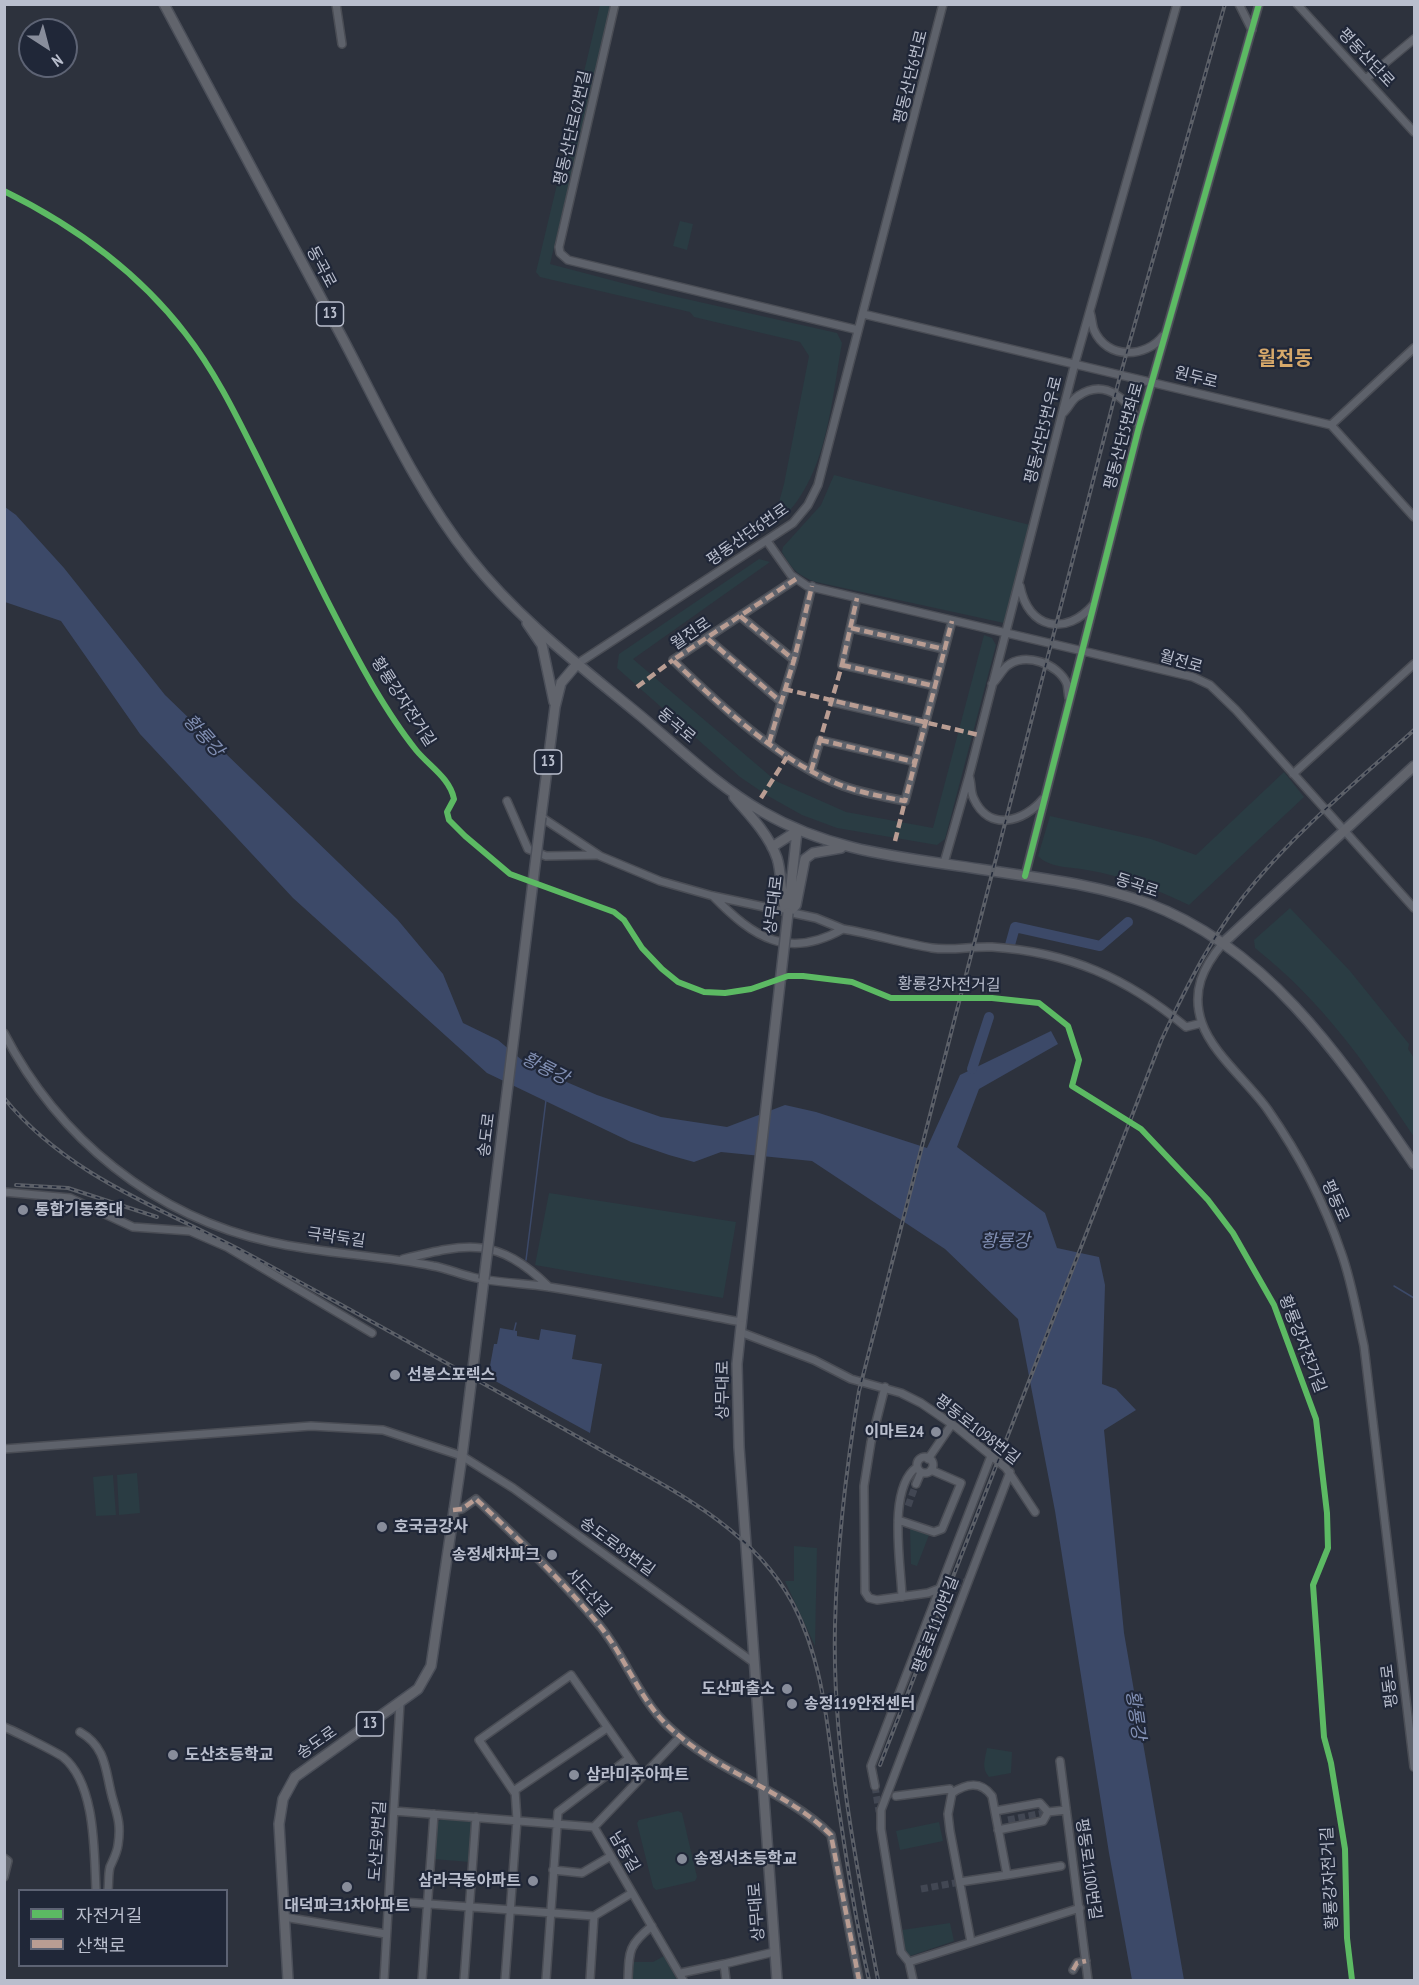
<!DOCTYPE html>
<html>
<head>
<meta charset="utf-8">
<style>
  body { margin:0 }
  #map { position:relative; width:1419px; height:1985px; overflow:hidden; background:#2d323d; font-family:"PT Sans Narrow","Noto Sans KR",sans-serif }
  canvas { display:block }
  .frame { position:absolute; inset:0; border:6px solid #b9becd; pointer-events:none }
  .legend { position:absolute; left:18px; top:1889px; width:210px; height:78px; box-sizing:border-box; background:#202738; border:2px solid #5d6374; margin:0; padding:8px 10px; list-style:none; font-size:18px; color:#b9becd }
  .legend li { display:flex; align-items:center; gap:12px; height:30px }
  .legend b { width:30px; border:2px solid #5d6374 }
  .north { position:absolute; left:18px; top:18px; width:60px; height:60px; box-sizing:border-box; background:#202738; border:2px solid #5d6374; border-radius:50%; rotate:144deg; font-size:16px; font-weight:700; line-height:24px; text-align:center; color:#b9becd }
  .north::after { content:''; display:block; margin:auto; width:21px; height:27px; background:#888d9b; clip-path:polygon(50% 0,100% 100%,50% 72%,0 100%) }
</style>
</head>
<body>
<div id="map">
<canvas width="1419" height="1985"></canvas>
<div class="frame"></div>
<ul class="legend">
<li><b style="height:8px;background:#5cba63"></b>자전거길</li>
<li><b style="height:8px;background:#b99d93"></b>산책로</li>
</ul>
<div class="north">N</div>
</div>
<script>
const ctx = document.querySelector('canvas').getContext('2d');
ctx.lineJoin = 'round';
function fill(path, color) {
  ctx.fillStyle = color;
  ctx.fill(path, 'evenodd');
}
function trace(path, color, width, dash) {
  ctx.strokeStyle = color;
  ctx.lineWidth = width;
  ctx.lineCap = dash ? 'butt' : 'round';
  ctx.setLineDash(dash || []);
  ctx.stroke(path);
}
function drawText(font, color, halo, rows, align = 'center') {
  ctx.font = font + ' "PT Sans Narrow","Noto Sans KR",sans-serif';
  ctx.lineWidth = 4.5;
  ctx.setLineDash([]);
  ctx.textBaseline = 'middle';
  ctx.strokeStyle = halo;
  ctx.fillStyle = color;
  for (const [text, x, y, turn = 0] of rows) {
    ctx.save();
    ctx.translate(x, y);
    ctx.rotate((+turn || 0) * Math.PI / 180);
    ctx.textAlign = isNaN(turn) ? turn : align;
    if (halo) ctx.strokeText(text, 0, 0);
    ctx.fillText(text, 0, 0);
    ctx.restore();
  }
}
fill(new Path2D(`
  M600,5H612L550,264L664,294L837,333L842,343C830,408 827,484 772,528L784,484L809,356L800,342L694,317L690,312L540,277L536,272Z
  M680,221L693,224L687,250L673,246Z
  M834,475L1030,525L1004,623L816,582C798,576 791,568 782,552L783,547L821,505Z
  M759,559L770,562L633,659L776,781L846,812L933,828L984,635L992,638L996,645L945,839L937,845L837,828L802,815L768,796L740,777L617,668L619,654Z
  M1284,772L1304,797L1189,905C1156,889 1123,876 1087,870C1072,867 1049,868 1038,856L1050,816L1151,839L1196,855Z
  M1290,908L1350,971L1409,1044L1408,1049L1414,1058V1137C1366,1064 1324,1003 1255,948L1254,940Z
  M549,1193L736,1222L723,1298L535,1265Z
  M137,1473L140,1513L119,1515L117,1475Z
  M113,1475L116,1515L96,1516L93,1477Z
  M910,1528L929,1535L917,1566L911,1564Z
  M794,1546L817,1548L815,1646L785,1581H794Z
  M987,1748L1012,1752L1011,1773L989,1777C981,1768 985,1759 987,1748Z
  M678,1811L682,1813L697,1877L695,1881L656,1890L653,1887L637,1823L639,1820Z
  M442,1819L474,1822L470,1862L433,1859L436,1823Z
  M939,1822L943,1841L900,1850L896,1831Z
  M950,1923L954,1941L910,1956L905,1953L902,1930Z
  M664,1956L677,1980H630V1962H653Z`), '#2a3c43');
fill(new Path2D(`
  M5,507L16,515L64,568L165,695L397,919L443,974L463,1023L498,1040L529,1066L597,1095L661,1117L727,1127L785,1105L816,1112L927,1148L960,1075L1051,1031L1058,1044L979,1089L957,1147L1045,1213L1057,1248L1099,1257L1105,1285L1102,1384L1116,1389L1136,1410L1104,1430L1124,1633L1184,1980H1132L1109,1853L1055,1511L1018,1319L945,1249L812,1161L721,1152L694,1162L669,1155L631,1142L487,1073L293,898L140,734L61,621L5,602Z
  M500,1328L517,1331V1336L539,1340L541,1329L576,1335L572,1359L602,1364L590,1433L488,1377L494,1344H497Z`), '#3c4968');
trace(new Path2D(`
  M526,1260L546,1100
  M1394,1286L1414,1298
  M514,1331L516,1323`), '#3c4968', 1.5);
trace(new Path2D(`
  M1010,945L1015,927L1100,946L1128,922
  M972,1069L989,1017`), '#3c4968', 10);
trace(new Path2D(`
  M908,1506L916,1484
  M943,1587L968,1581
  M875,1786L879,1812
  M1008,1820L1048,1812
  M921,1889L960,1882`), '#424753', 7, [7, 3.5]);
const minor = new Path2D(`
  M336,4L342,44
  M615,4L559,247L560,253L568,260L858,330
  M1239,4L1252,30
  M1297,4L1414,132
  M1367,78L1414,39
  M1090,312C1092,318 1092,325 1094,330C1107,360 1146,358 1163,336
  M863,314L1331,425L1414,517
  M1063,413C1069,408 1071,400 1078,396C1106,377 1131,401 1139,427
  M1331,425L1414,348
  M767,541L791,575L807,586L1193,677L1210,685L1236,710L1414,908
  M796,579L673,660C719,705 783,764 843,786C863,793 884,797 905,801L952,621
  M1020,586C1028,629 1066,637 1094,604
  M857,598L842,665L934,686
  M740,616L794,660
  M851,628L944,649
  M708,639L780,701
  M577,664L793,523L808,505L818,485L943,4
  M992,684C998,679 1001,671 1007,666C1024,651 1059,664 1067,684C1068,688 1068,694 1069,698
  M832,702L924,723
  M769,743L794,660L812,586
  M811,771L820,740L915,762
  M1293,774L1414,664
  M969,776C972,784 970,792 974,799C989,832 1024,822 1043,799
  M507,801L528,849L546,856L597,855
  M541,817L600,856L660,881L713,896L816,918L843,929
  M944,863L969,776L1075,363L1177,4
  M1025,876L1139,427L1259,4
  M713,896C754,938 788,960 843,929C873,934 902,943 932,948C952,951 972,946 992,947C1069,952 1127,978 1186,1027L1202,1023
  M1223,943C1203,967 1191,991 1202,1023C1212,1053 1249,1083 1268,1110C1298,1153 1324,1202 1341,1252C1352,1282 1357,1315 1364,1346L1414,1767
  M4,1033C58,1138 155,1217 271,1242C324,1254 379,1255 433,1266C446,1268 459,1274 472,1277C497,1283 523,1283 549,1287C613,1297 677,1310 741,1322
  M4,1192L70,1198L133,1227L190,1231L227,1247L372,1333
  M403,1259C468,1243 497,1236 549,1287
  M740,1332L814,1360L851,1379L901,1393L921,1403L956,1427L1006,1468L1035,1512
  M885,1387L871,1442L864,1486L865,1592L869,1598L877,1600L928,1593L941,1588
  M4,1449L311,1426L383,1430L462,1456L513,1488L753,1662
  M917 1465a8 8 0 1 1 16 0a8 8 0 1 1-16 0Z
  M928,1459L952,1424
  M916,1484L921,1472
  M453,1510L462,1509L476,1499C519,1540 562,1580 600,1626C626,1658 639,1699 669,1727C718,1773 784,1789 831,1835L859,1980
  M898,1520L934,1532L942,1529L961,1483L931,1470
  M902,1597C901,1564 887,1488 917,1467
  M4,1727C14,1731 56,1752 63,1757C96,1784 94,1852 96,1890
  M80,1732C108,1748 105,1773 113,1800C118,1817 121,1826 118,1845C117,1853 113,1860 110,1867C108,1875 109,1883 108,1890
  M1060,1761L1088,1980
  M875,1786L871,1766L991,1456
  M514,1792L479,1740L571,1675L642,1777
  M896,1796L950,1789L952,1793
  M394,1811L594,1827L683,1980
  M995,1811L1040,1803L1048,1812L1066,1810
  M594,1827L680,1737
  M998,1830L1043,1821L1048,1812
  M4,1858L8,1861L4,1877
  M553,1870L582,1873L611,1856
  M1007,1875L1061,1866
  M960,1882L1007,1875L992,1796C980,1780 966,1784 952,1793L948,1814L950,1831L971,1942
  M388,1901L594,1916L590,1980
  M594,1916L632,1893
  M284,1917L386,1934
  M909,1962L1080,1908
  M1073,1970L1077,1963L1086,1961
  M681,1973L724,1964
  M384,1980L400,1703
  M422,1980L434,1814
  M464,1980L476,1817
  M505,1980L517,1820L515,1790L607,1728
  M546,1980L558,1812L628,1759
  M628,1980C629,1952 628,1945 652,1926
  M726,1980L724,1964L774,1952
  M913,1980L909,1962L901,1952L881,1829V1810L1010,1472`);
const major = new Path2D(`
  M164,4C224,116 284,228 343,339C382,413 418,493 470,558C518,619 583,668 642,717C681,750 719,787 763,812C832,852 902,857 979,869C1035,878 1094,883 1147,903C1270,949 1343,1061 1414,1164
  M527,623L542,645L554,702
  M734,797C750,815 769,835 777,858C783,876 779,900 788,913
  M541,817L555,707L561,683L577,664
  M772,847L797,831
  M788,913L796,905L805,859L813,853L841,848
  M788,913L797,831
  M1223,943L1414,766
  M742,1317L737,1364L739,1447L777,1980
  M288,1980L279,1824L283,1799L295,1777L418,1689L431,1666L462,1456L484,1279`);
trace(minor, '#4a4d55', 10);
trace(major, '#4b4f59', 12);
trace(minor, '#5e626b', 7);
trace(major, '#61646c', 9);
const rail = new Path2D(`
  M4,1098C68,1177 164,1209 250,1255C368,1319 485,1384 601,1450C671,1489 752,1528 792,1602C822,1658 827,1721 835,1783C845,1849 854,1915 869,1980
  M16,1185L68,1188L157,1217
  M880,1765L1161,1041C1187,985 1215,929 1256,881C1303,825 1361,778 1414,730
  M878,1980C856,1864 832,1744 835,1625C837,1546 846,1469 859,1391L1119,380L1225,4`);
trace(rail, '#5c6068', 4);
trace(rail, '#202738', 1.5, [4.5]);
const majorBridge = new Path2D(`
  M484,1279L541,817
  M742,1317L788,913`);
trace(majorBridge, '#4b4f59', 12, []);
trace(majorBridge, '#61646c', 9);
trace(new Path2D(`
  M796,579L673,660C719,705 783,764 843,786C863,793 884,797 905,801L952,621
  M740,616L794,660
  M851,628L944,649
  M708,639L780,701
  M842,665L934,686
  M637,687L673,660
  M784,689L979,735
  M820,740L915,762
  M769,743L794,660L812,586
  M811,771L842,665L857,598
  M761,798L787,757
  M895,841L905,801
  M453,1510L462,1509L476,1499C519,1540 562,1580 600,1626C626,1658 639,1699 669,1727C718,1773 784,1789 831,1835L859,1980
  M1073,1970L1077,1963L1086,1961`), '#b99d93', 4.5, [9, 4.5]);
trace(new Path2D(`
  M4,191C73,225 138,272 185,333C217,374 239,421 262,467C298,540 332,615 373,686C386,708 400,730 416,750C429,766 450,778 454,799L447,812L449,820L465,836L510,874L614,912L624,920L642,948L662,969L678,982L704,992L725,993L751,989L788,976H803L852,982L891,998H992L1039,1003L1068,1026L1079,1060L1072,1086L1141,1129L1208,1200L1233,1233L1274,1305L1316,1419L1327,1513L1328,1548L1313,1585L1324,1737L1331,1763L1345,1849L1347,1938L1352,1980
  M1025,876L1139,427L1259,4`), '#5cba63', 6);
for (const [x, y, r, color] of [
  [23,1210,6,"#888d9b"],
  [395,1375,6,"#888d9b"],
  [936,1432,6,"#888d9b"],
  [382,1527,6,"#888d9b"],
  [552,1555,6,"#888d9b"],
  [787,1689,6,"#888d9b"],
  [792,1704,6,"#888d9b"],
  [173,1755,6,"#888d9b"],
  [574,1775,6,"#888d9b"],
  [682,1859,6,"#888d9b"],
  [533,1881,6,"#888d9b"],
  [347,1887,6,"#888d9b"]
]) {
  const dot = new Path2D();
  dot.arc(x, y, r, 0, 2 * Math.PI);
  ctx.fillStyle = color;
  ctx.fill(dot);
  trace(dot, '#202738', 2);
}
for (const [x, y, w] of [
  [330,314,27],
  [548,762,27],
  [370,1724,27]
]) {
  const box = new Path2D();
  box.roundRect(x - w / 2, y - 12, w, 24, 4.5);
  ctx.fillStyle = '#202738';
  ctx.fill(box);
  trace(box, '#b9becd', 1.5);
}
drawText('bold 15px', '#b9becd', null, [
  ["13",330,314],
  ["13",548,762],
  ["13",370,1724]
]);
drawText('16px', '#b9becd', '#202738', [
  ["평동산단로",1366,58,47],
  ["평동산단6번로",911,77,-76],
  ["평동산단로62번길",573,128,-77],
  ["동곡로",321,267,62],
  ["원두로",1196,378,14],
  ["평동산단5번우로",1044,430,-76],
  ["평동산단5번좌로",1124,436,-75],
  ["평동산단6번로",748,535,-35],
  ["월전로",691,634,-34],
  ["월전로",1181,662,16],
  ["황룡강자전거길",403,702,57],
  ["동곡로",676,726,40],
  ["동곡로",1137,886,18],
  ["상무대로",774,905,-83],
  ["황룡강자전거길",949,985,1],
  ["송도로",487,1135,-83],
  ["평동로",1335,1201,66],
  ["극락둑길",336,1238,8],
  ["황룡강자전거길",1302,1344,69],
  ["상무대로",723,1390,-90],
  ["평동로1098번길",977,1430,38],
  ["송도로85번길",617,1547,36],
  ["서도산길",588,1593,48],
  ["평동로1120번길",936,1625,-69],
  ["평동로",1390,1686,-97],
  ["송도로",317,1743,-35],
  ["도산로9번길",378,1841,-86],
  ["남동길",624,1852,60],
  ["평동로1100번길",1088,1869,82],
  ["황룡강자전거길",1330,1878,-93],
  ["상무대로",757,1912,-94]
]);
drawText('bold 16px', '#b9becd', '#202738', [
  ["통합기동중대",35,1210],
  ["선봉스포렉스",407,1375],
  ["이마트24",924,1432,"right"],
  ["호국금강사",394,1527],
  ["송정세차파크",540,1555,"right"],
  ["도산파출소",775,1689,"right"],
  ["송정119안전센터",804,1704],
  ["도산초등학교",185,1755],
  ["삼라미주아파트",586,1775],
  ["송정서초등학교",694,1859],
  ["삼라극동아파트",521,1881,"right"],
  ["대덕파크1차아파트",347,1906,"center"]
], 'left');
drawText('italic 18px', '#818fb3', '#202738', [
  ["황룡강",203,736,48],
  ["황룡강",545,1069,27],
  ["황룡강",1005,1242],
  ["황룡강",1135,1715,82]
]);
drawText('bold 20px', '#d6a86a', '#202738', [
  ["월전동",1285,359]
]);
</script>
</body>
</html>
